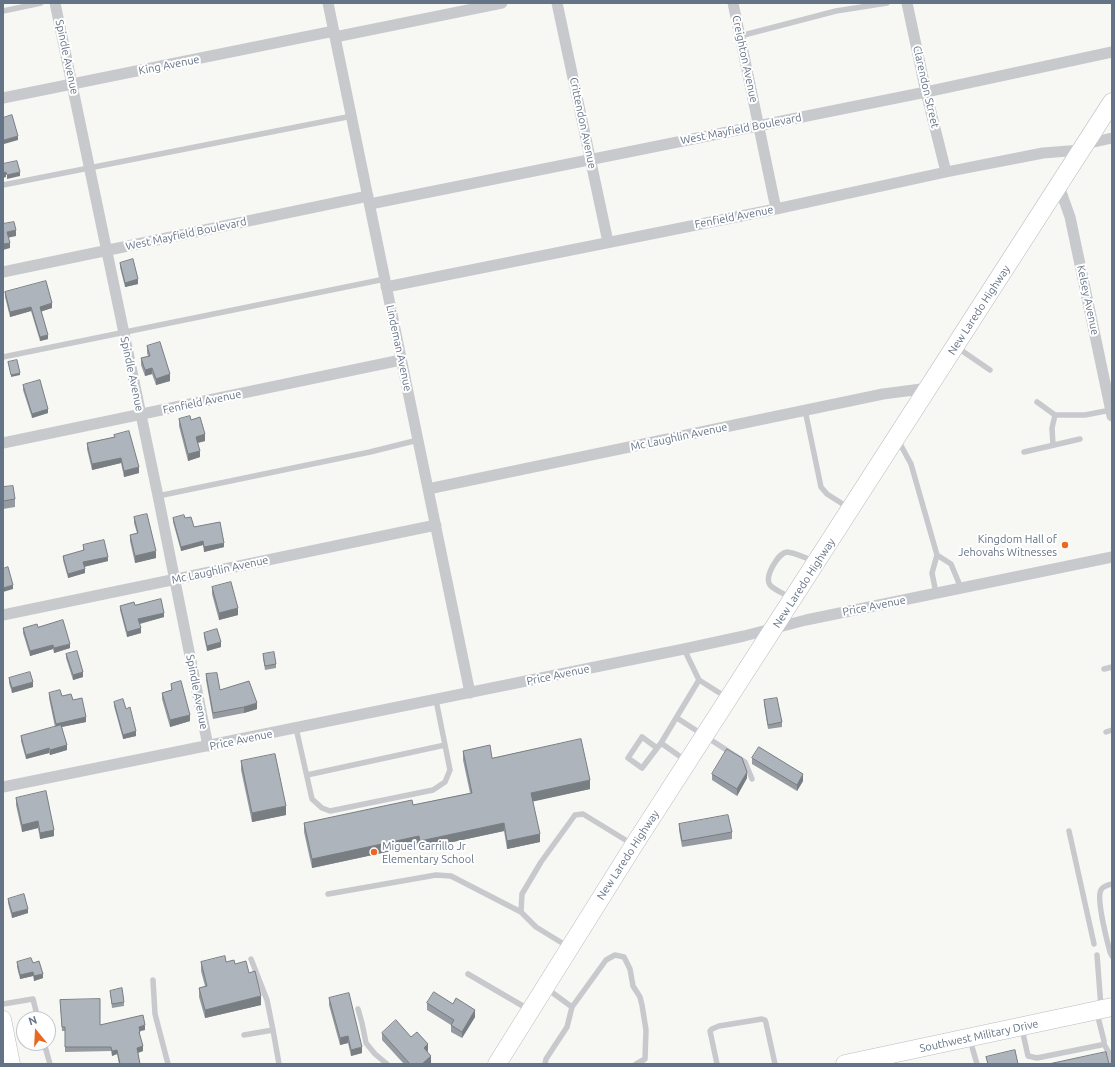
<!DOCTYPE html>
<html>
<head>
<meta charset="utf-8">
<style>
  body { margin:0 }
  #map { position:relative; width:1115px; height:1067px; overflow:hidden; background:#f7f7f4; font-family:Ubuntu,sans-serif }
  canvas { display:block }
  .frame { position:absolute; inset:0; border:4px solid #657386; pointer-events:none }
  .north { position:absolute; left:16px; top:1011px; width:40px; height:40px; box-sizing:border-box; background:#fff; border:1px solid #c1c7cf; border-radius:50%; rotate:342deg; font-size:11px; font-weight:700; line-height:16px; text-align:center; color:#657386 }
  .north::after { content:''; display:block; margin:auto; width:14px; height:18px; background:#e96822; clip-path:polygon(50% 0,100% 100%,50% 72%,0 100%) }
</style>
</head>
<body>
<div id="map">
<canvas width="1115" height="1067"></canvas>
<div class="frame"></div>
<div class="north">N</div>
</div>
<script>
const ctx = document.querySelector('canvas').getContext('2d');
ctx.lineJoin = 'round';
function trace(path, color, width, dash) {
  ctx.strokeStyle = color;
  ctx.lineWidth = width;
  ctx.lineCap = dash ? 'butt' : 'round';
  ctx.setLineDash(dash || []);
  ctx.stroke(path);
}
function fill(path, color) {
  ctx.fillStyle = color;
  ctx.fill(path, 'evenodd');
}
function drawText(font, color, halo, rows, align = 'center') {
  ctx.font = font + ' Ubuntu,sans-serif';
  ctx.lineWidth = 4;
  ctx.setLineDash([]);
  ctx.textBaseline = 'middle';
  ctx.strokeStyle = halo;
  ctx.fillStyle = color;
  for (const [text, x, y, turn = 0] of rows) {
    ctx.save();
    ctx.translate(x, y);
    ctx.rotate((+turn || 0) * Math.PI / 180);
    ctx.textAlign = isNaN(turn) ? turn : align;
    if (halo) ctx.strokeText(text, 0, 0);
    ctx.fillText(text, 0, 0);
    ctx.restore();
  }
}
const secondary = new Path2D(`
  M3,1019L12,1064`);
const primary = new Path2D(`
  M497,1064L634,845L1112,102
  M845,1064L1112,1007`);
trace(secondary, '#b9bcc2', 17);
trace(primary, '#b9bcc0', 19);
trace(new Path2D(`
  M3,11L41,3
  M740,36L836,11L887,3
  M3,185L352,116
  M958,348L990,370
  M3,357L385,279
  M1037,402L1055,415H1085L1111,410
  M805,410L821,487L827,494L849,508
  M898,440L911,464L937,555L932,573L936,593
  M1053,445L1052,428L1055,415
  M1024,452L1080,439
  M158,496L370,452L418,440
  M937,555L951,564L961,588
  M791,598C785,594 774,590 770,585C764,577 778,553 787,552C793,552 808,559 814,561
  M1104,669L1112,667
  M699,680L726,697
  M677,718L745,762L752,779
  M296,728L312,799L322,808L330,811L433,790L445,782L450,770L436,700
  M1106,732L1112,730
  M661,743L685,760
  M657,748L642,737L628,758L642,768L661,743L699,680L684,649
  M307,775L445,745
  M1069,831L1094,944
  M1112,884C1108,885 1103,886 1101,890C1096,898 1107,941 1110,952L1112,956
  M328,894L436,875L451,876L521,912
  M567,946L536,927L521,912L522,894L541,862L575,815L583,814L632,844
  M1097,955L1101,1007
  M251,959L267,1000L273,1030
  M468,974L528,1009
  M153,980L155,1014L168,1064
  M546,988L572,1007
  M3,1004L33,999L38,1019
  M358,1009L362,1023L366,1043L375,1054L387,1064
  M1022,1029L1028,1056L1037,1058L1101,1045L1104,1044V1041L1097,1013
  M244,1035L273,1030L279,1064
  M970,1040L977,1064
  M44,1043L50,1064
  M1104,1044L1110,1055L1112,1064
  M545,1064L546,1059L567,1027L572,1007L606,960L615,955L624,957L630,969L633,986L640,997L642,1005L646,1030L645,1059L636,1064
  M717,1064L710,1031L712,1029L719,1026L762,1019L765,1020L766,1023L775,1064`), '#c7c9cd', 5.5);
trace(new Path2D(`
  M55,3L158,496L208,746
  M328,3L470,693
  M557,3L608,242
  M733,3L776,209
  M907,3L926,92L946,172
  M335,37L502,3
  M3,98L334,31
  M1085,144L1112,138
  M1059,186L1070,217L1112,416
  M370,204L926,92L1112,52
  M3,272L368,196
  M386,287L776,209L946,172L1043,153L1081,150
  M3,443L401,360
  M428,489L883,394L929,388
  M3,615L436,525
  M3,787L684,649L744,636L806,620L1112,557`), '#c7c9cd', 11);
trace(secondary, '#fff', 16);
trace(primary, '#fff', 18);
fill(new Path2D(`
  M120,263L138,284L125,287L120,267Z
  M5,292L52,308L41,311L48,339L40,341L31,311L10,317L5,297Z
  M147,346L170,381L156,385L152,374L145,376L141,365V358L148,356L147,353Z
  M23,385L48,413L32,418L23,390Z
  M179,419L191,420L205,441L198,443L200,457L188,461L179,426Z
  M114,435L139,473L124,477L121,463L92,470L87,449V443L114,437Z
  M3,487L15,499V507L3,509Z
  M134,517L156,558L135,563L130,541V535L137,533L134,523Z
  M173,518H185L194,527L224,547L204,552L203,545L181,551L173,522Z
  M83,545L108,561L84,567L85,573L68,578L63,560V556L83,551Z
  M212,587L238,615L219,620L212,594Z
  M135,605L164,617L140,624L141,633L127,637L120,610V606Z
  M38,627L70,648L54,653L53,649L30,656L23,633V628Z
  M204,633L221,647L207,651L204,637Z
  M66,654L83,677L73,680L66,658Z
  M263,654L276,664V668L265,670L263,658Z
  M206,674L220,690L257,709L244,713L213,719L206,680Z
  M9,678L33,687L12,693L9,683Z
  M171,684L190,721L170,727L162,699V693L171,690Z
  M49,693L62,696L73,700L86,722L62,727L67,750L50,755L49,753L26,759L21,741V736L55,727L49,698Z
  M764,700L782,722V727L768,729L764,704Z
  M114,702L126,709L136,736L123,739L114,706Z
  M463,751L492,758L590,789L533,801L540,842L507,849L504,831L420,849L419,845L312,868L304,832V823L413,805L470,793L463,760Z
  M752,758L803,781L797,791L752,764Z
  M241,761L286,815L252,822L241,770Z
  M712,774L747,778L737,796L712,780Z
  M16,798L54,836L40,839L38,828L22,832L16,805Z
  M679,824L732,832V839L682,847L679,830Z
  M8,899L28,913L12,918L8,903Z
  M17,962L33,963L43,978L34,981L33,976L20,979L17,967Z
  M201,962H226L235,964L249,973L261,1005L205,1018L199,997V988L205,986L201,971Z
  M110,991L124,1002V1006L112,1008Z
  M329,998L362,1053L351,1056L348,1043L340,1045L329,1005Z
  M60,1000L100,1025L145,1030L140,1031V1035L143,1051L138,1053L140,1064H119L117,1054L112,1056L111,1051L65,1052V1031H62Z
  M427,1003L453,1004L475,1017L462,1038L451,1032V1025L427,1010Z
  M382,1033L411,1037L428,1051L427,1052L431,1063L430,1064H404L382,1040Z`), '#959ba1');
fill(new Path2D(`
  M18,136V140L4,144V140Z
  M6,172V177L3,178V173Z
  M20,172V176L7,179V175Z
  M16,230V236L7,238V232Z
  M10,243V248L3,250V244Z
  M138,279V284L125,287V283Z
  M52,303V308L40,312V307Z
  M31,307V311L10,317V312Z
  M48,335V339L40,341V337Z
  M152,368V374L145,376V370Z
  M20,373V375L11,377V375Z
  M170,374V381L156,385V379Z
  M48,409V413L32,418V414Z
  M205,434V441L196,443V437Z
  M200,451V457L188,461V454Z
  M121,458V463L92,470V464Z
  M139,467V473L124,477V471Z
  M203,541V545L181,551V547Z
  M224,543V547L204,552V547Z
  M156,551V558L135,563V556Z
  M108,557V561L83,567V562Z
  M85,569V573L68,578V574Z
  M13,585V589L3,592V588Z
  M238,608V615L219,620V613Z
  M164,613V617L138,624V619Z
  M141,628V633L127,637V632Z
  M221,642V647L207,651V646Z
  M70,644V648L54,653V648Z
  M53,645V649L30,656V651Z
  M83,672V677L73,680V675Z
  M33,682V687L12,693V688Z
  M257,703V709L244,713V707Z
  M190,715V721L170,727V720Z
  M86,717V722L56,728V724Z
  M136,731V736L123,739V735Z
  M67,745V750L50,755V750Z
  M49,748V753L26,759V755Z
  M747,772V778L737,796V789Z
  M803,774V781L797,791V785Z
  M590,780V789L531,802V793Z
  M286,806V815L252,822V813Z
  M38,821V828L22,832V825Z
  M504,823V831L420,849V841Z
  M54,830V836L40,839V833Z
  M540,834V842L507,849V841Z
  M419,836V845L312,868V859Z
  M28,909V913L12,918V913Z
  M33,972V976L20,979V975Z
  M43,974V978L34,981V976Z
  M261,996V1005L205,1018V1010Z
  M475,1010V1017L462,1038V1032Z
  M145,1025V1030L139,1031V1027Z
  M348,1036V1043L340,1045V1038Z
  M428,1044V1051L424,1055V1048Z
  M143,1046V1051L137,1053V1048Z
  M362,1047V1053L351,1056V1050Z
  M117,1050V1054L112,1056V1051Z
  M431,1056V1063L430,1064H422Z`), '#797e83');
const building = new Path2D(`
  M12,115L18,136L4,140L3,138V118Z
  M17,161L20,172L7,175L6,172L3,173V164Z
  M14,222L16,230L7,232L10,243L3,244V224Z
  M133,259L138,279L125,283L120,263Z
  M46,281L52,303L40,307L48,335L40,337L31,307L10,312L5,292Z
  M160,342L170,374L156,379L152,368L145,370L141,358L150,356L147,346Z
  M17,360L20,373L11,375L8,362Z
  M40,380L48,409L32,414L23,385Z
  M190,416L191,420L200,417L205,434L196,437L200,451L188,454L179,419Z
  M129,431L139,467L124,471L121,458L92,464L87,443L115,437L114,435Z
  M13,486L15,499L3,501V487Z
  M147,514L156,551L135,556L130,535L138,533L134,517Z
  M184,515L185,518L191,517L194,527L220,522L224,543L204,547L203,541L181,547L173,518Z
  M104,540L108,557L83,562L85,569L68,574L63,556L84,550L83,545Z
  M8,567L13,585L3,588V569Z
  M231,582L238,608L219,613L212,587Z
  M161,599L164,613L138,619L141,628L127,632L120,606L134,602L135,605Z
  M63,620L70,644L54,648L53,645L30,651L23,628L37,624L38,627Z
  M217,629L221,642L207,646L204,633Z
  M77,651L83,672L73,675L66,654Z
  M274,652L276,664L265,666L263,654Z
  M30,672L33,682L12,688L9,678Z
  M217,673L220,690L249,681L257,703L244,707L213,713L206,674Z
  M181,681L190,715L170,720L162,693L172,690L171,684Z
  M60,690L62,696L71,694L73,700L82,698L86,717L56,724L49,693Z
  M777,698L782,722L768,725L764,700Z
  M123,699L126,709L130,707L136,731L123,735L114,702Z
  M61,725L67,745L50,750L49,748L26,755L21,736Z
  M581,739L590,780L531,793L540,834L507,841L504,823L420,841L419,836L312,859L304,823L412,800L413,805L472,793L463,751L490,745L492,758Z
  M759,747L803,774L797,785L752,758Z
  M727,749L742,758L747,772L737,789L712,774Z
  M275,754L286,806L252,813L241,761Z
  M46,791L54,830L40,833L38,821L22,825L16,798Z
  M728,815L732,832L682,841L679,824Z
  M24,894L28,909L12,913L8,899Z
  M225,956L226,962L234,960L235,964L246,961L249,973L255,971L261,996L205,1010L199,988L207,986L201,962Z
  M31,958L33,963L39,961L43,974L34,976L33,972L20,975L17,962Z
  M122,988L124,1002L112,1004L110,991Z
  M434,992L453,1004L456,998L475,1010L462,1032L451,1025L454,1020L427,1003Z
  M349,993L362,1047L351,1050L348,1036L340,1038L329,998Z
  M100,999V1025L143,1015L145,1025L139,1027L140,1032H139L143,1046L137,1048L140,1064H120L117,1050L112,1051L111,1047H65V1027H62L60,1000Z
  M396,1020L411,1037L417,1032L428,1044L424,1048L431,1056L422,1064H410L382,1033Z
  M1015,1050L1018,1064H988L986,1057Z
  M1106,1052L1109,1064H1049Z`);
fill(building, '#adb4bb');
trace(building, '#797e83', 1);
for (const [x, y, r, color] of [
  [1065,545,4,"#e96822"],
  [374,852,4,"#e96822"]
]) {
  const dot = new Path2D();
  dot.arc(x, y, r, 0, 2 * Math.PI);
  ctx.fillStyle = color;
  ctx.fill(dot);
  trace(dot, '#fff', 1.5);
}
drawText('11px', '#657386', '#fff', [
  ["Spindle Avenue",67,57,78],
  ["Creighton Avenue",745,59,78],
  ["King Avenue",169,65,-11],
  ["Clarendon Street",926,87,77],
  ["Crittendon Avenue",583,123,78],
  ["West Mayfield Boulevard",741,129,-11],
  ["Fenfield Avenue",734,217,-11],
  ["West Mayfield Boulevard",186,234,-12],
  ["Kelsey Avenue",1088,300,78],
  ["New Laredo Highway",979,310,-57],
  ["Lindeman Avenue",399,348,78],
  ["Spindle Avenue",132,374,78],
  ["Fenfield Avenue",202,402,-12],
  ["Mc Laughlin Avenue",679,437,-12],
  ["Mc Laughlin Avenue",220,570,-12],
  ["New Laredo Highway",804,583,-57],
  ["Price Avenue",874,606,-11],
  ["Price Avenue",558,675,-12],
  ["Spindle Avenue",197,692,79],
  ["Price Avenue",241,740,-12],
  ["New Laredo Highway",628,855,-57],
  ["Southwest Military Drive",979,1036,-12]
]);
drawText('11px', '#657386', '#fff', [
  ["Kingdom Hall of",1057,539],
  ["Jehovahs Witnesses",1057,552],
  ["Miguel Carrillo Jr",382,846,"left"],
  ["Elementary School",382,859,"left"]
], 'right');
</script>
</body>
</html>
